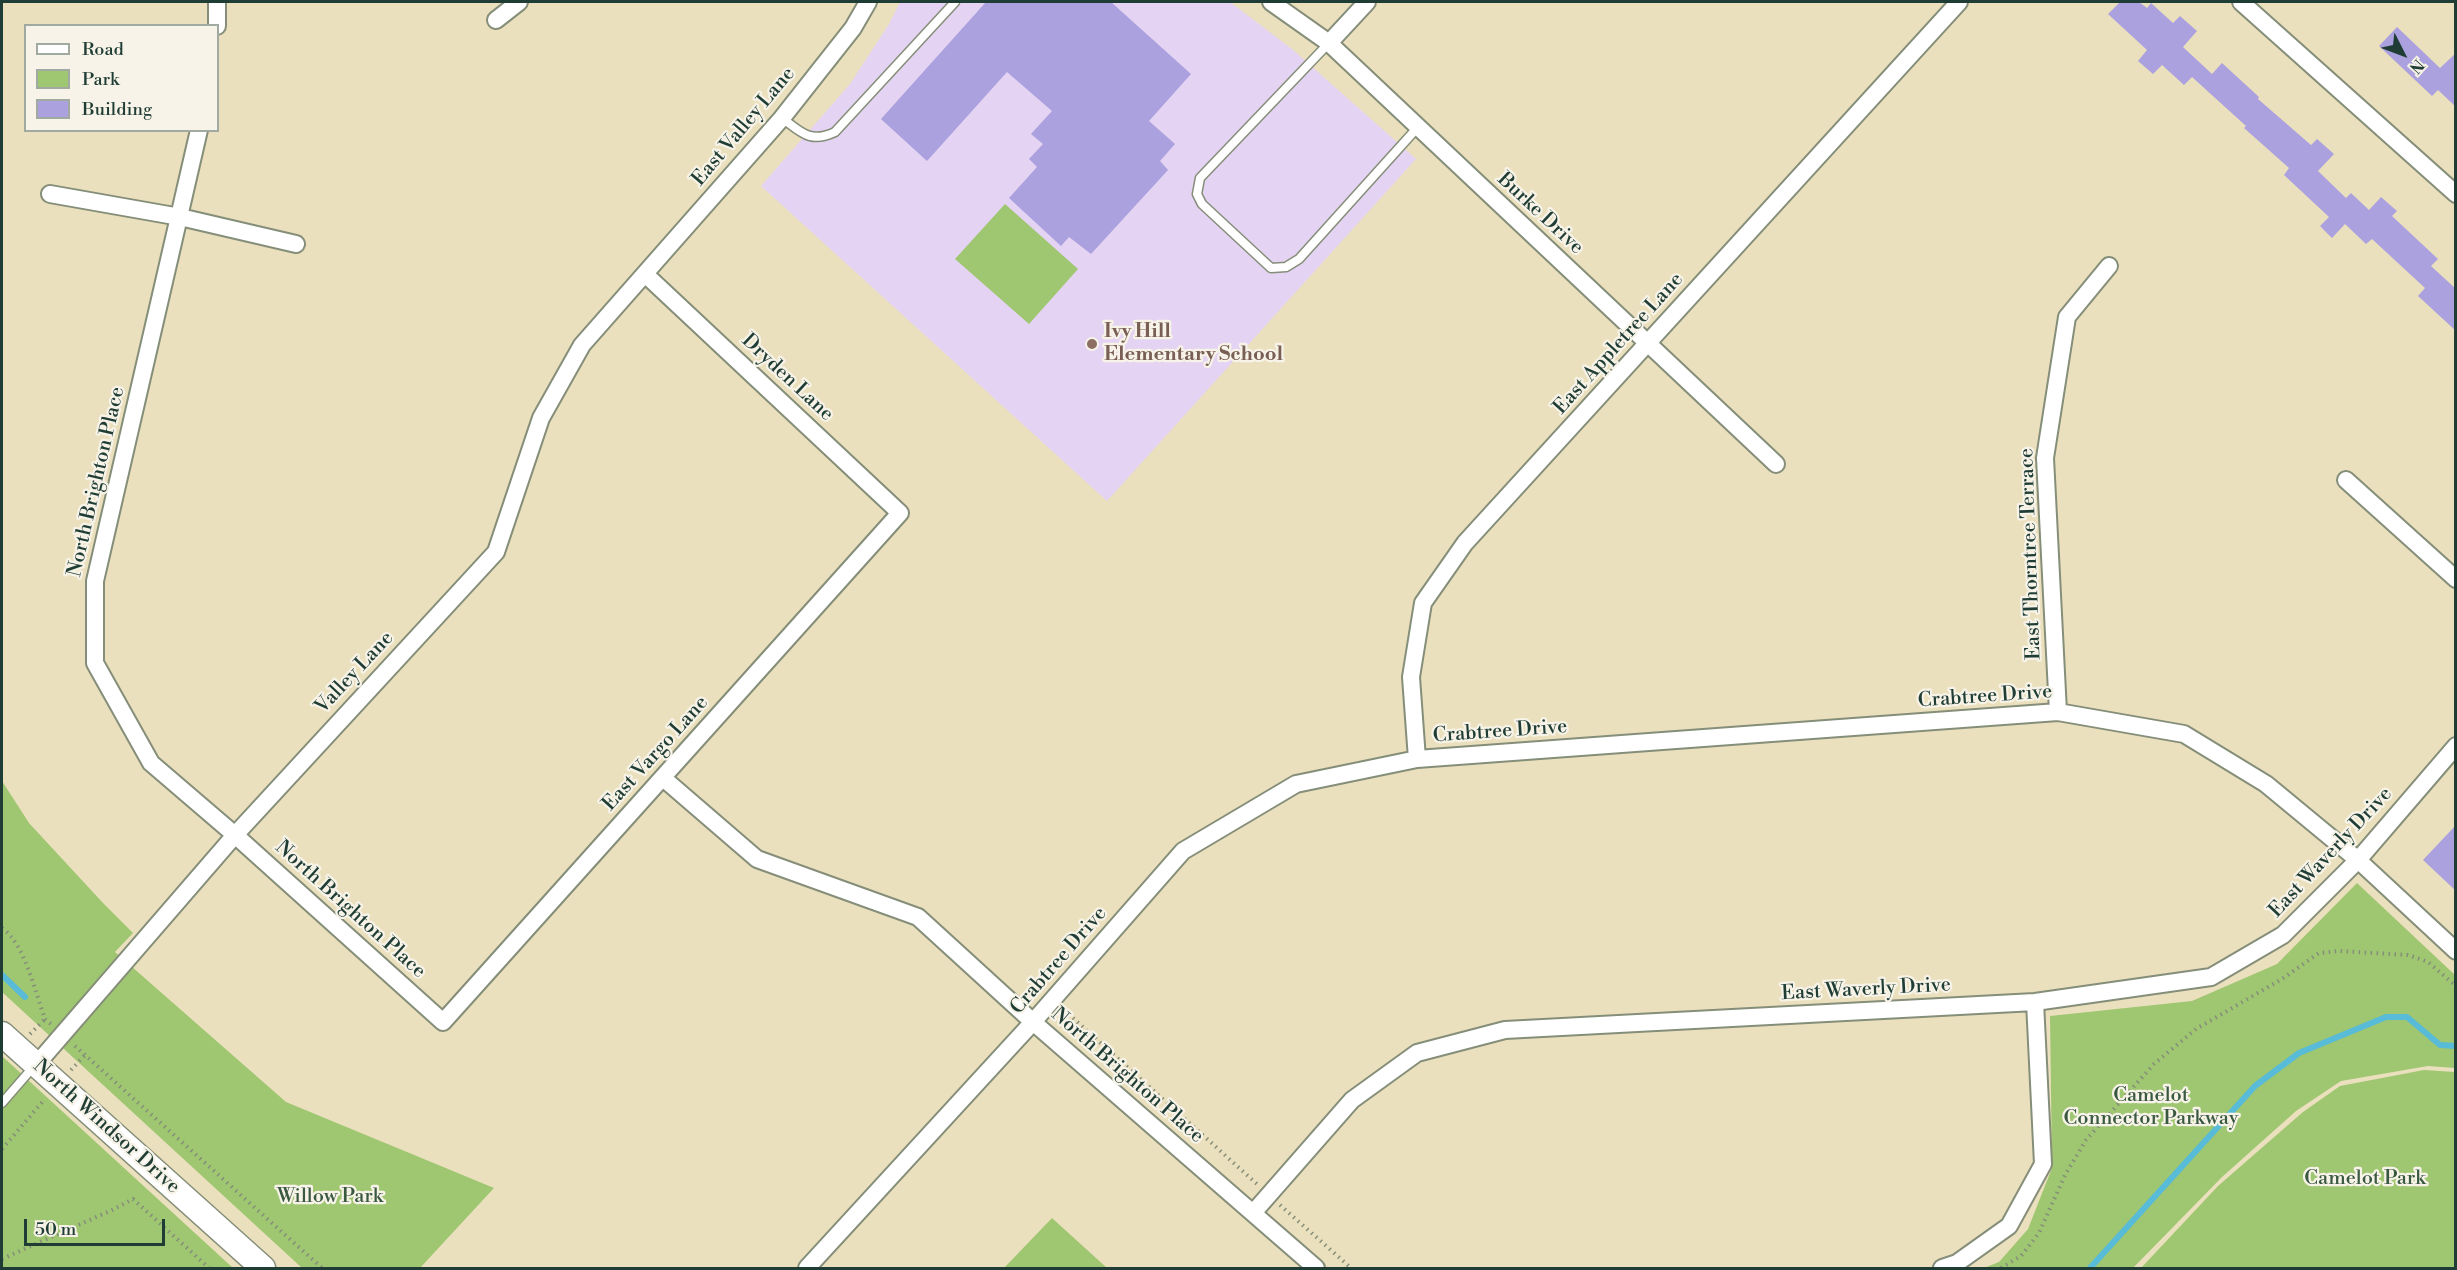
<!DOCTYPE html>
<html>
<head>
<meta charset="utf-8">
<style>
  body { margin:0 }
  #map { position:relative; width:2457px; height:1270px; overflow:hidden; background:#ebe0be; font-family:"Libre Bodoni",serif }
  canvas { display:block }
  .frame { position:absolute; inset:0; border:3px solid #1f3d34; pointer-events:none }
  .legend { position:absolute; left:24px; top:24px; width:195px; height:108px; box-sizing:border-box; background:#f7f3e8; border:2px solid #a1aaa0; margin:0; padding:8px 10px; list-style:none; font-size:18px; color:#1f3d34 }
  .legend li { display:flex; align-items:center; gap:12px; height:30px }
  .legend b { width:30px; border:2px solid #a1aaa0 }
  .north { position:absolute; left:2373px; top:24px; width:60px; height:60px; -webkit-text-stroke:4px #f7f3e8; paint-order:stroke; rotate:132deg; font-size:16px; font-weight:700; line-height:24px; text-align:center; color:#1f3d34 }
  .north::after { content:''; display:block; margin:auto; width:21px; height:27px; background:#1f3d34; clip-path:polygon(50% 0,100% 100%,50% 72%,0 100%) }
  .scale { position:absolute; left:24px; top:1219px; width:141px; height:27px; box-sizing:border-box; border:3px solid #1f3d34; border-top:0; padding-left:8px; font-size:18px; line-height:21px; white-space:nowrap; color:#1f3d34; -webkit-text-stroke:4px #f7f3e8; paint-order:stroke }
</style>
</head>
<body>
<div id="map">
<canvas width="2457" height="1270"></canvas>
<div class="frame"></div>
<ul class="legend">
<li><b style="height:8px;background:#fff"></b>Road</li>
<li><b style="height:16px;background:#9fc671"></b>Park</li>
<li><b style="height:16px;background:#aaa1de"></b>Building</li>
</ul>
<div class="north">N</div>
<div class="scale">50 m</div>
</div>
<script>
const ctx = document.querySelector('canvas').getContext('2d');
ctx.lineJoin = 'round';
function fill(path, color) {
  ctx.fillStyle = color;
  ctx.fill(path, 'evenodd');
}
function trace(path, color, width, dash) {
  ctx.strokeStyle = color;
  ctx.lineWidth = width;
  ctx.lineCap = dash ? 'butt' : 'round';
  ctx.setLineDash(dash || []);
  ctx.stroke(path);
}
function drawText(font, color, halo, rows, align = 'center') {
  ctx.font = font + ' "Libre Bodoni",serif';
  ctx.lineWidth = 4.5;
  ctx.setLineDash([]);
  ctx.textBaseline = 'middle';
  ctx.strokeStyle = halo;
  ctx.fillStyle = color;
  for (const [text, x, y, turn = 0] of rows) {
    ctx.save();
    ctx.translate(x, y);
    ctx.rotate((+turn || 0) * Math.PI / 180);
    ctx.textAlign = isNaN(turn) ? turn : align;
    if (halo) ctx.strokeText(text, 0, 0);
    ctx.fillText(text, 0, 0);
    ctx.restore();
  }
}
fill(new Path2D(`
  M900,2H1230L1292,49L1416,159L1107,501L761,186L850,84L889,24Z`), '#e4d3f2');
fill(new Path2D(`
  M1005,204L1078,269L1029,324L955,259Z
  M2,781L29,823L103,903L133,933L115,952L286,1102L494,1188L420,1268H302L2,992Z
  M2357,883L2455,975V1068L2428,1066L2341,1081L2296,1111L2222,1177L2133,1268H1984L1999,1262L2028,1229L2052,1168L2050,1016L2192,1001L2277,964Z
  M2,1056L233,1268H2Z
  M2424,1070L2455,1072V1268H2141L2218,1186L2303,1112L2340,1086Z
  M1052,1218L1107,1268H1004Z`), '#9fc671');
trace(new Path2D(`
  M2,975L25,997
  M2090,1268L2255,1086L2299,1053L2386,1017H2407L2440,1045L2456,1046`), '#58bbd7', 6);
fill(new Path2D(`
  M986,2H1111L1191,74L1149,121L1175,144L1160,161L1168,170L1091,254L1069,237L1061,246L1009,198L1037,167L1029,159L1043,144L1031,134L1052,111L1007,72L927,161L881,119Z
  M2120,2H2139L2147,8L2151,3L2173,23L2180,16L2197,31L2183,47L2212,74L2222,63L2259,97L2258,99L2311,145L2317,139L2334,154L2318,171L2346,198L2351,193L2369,210L2381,197L2397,211L2392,216L2438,259L2431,266L2456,289V331L2418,296L2425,288L2372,239L2366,244L2345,224L2332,238L2320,226L2329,217L2284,175L2289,168L2244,128L2246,126L2192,77L2184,85L2162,65L2153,74L2138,61L2147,50L2108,14Z
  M2397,27L2440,68L2456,53V107L2438,90L2432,96L2379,46Z
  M2456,825V891L2423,860Z`), '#aaa1de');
const lane = new Path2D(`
  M1329,43L1200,178L1197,194L1202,204L1271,268L1286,267L1299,259L1418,127
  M782,118C801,132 810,144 835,132L955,2
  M2,1103L35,1065`);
const street = new Path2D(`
  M217,2V26
  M1271,2L1329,43L1776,464
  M2241,2L2456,194
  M496,20L519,2
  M1329,43L1367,2
  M199,130L95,581V663L151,763L235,835L443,1022L900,513L645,274
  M50,194L180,217L296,244
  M2346,480L2456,579
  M2058,712L2045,458L2067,317L2109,266
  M1417,759L1411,677L1423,603L1465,543L1959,2
  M663,778L757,859L918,917L1033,1022L1316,1268
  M36,1065L235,835L496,552L541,418L582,345L782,118L853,28L868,2
  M1253,1213L1352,1100L1417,1053L1505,1030L2035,1002L2211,977L2283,935L2358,860L2456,746
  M807,1268L1033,1022L1183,851L1296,784L1417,759L2058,712L2184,734L2266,784L2358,860L2456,951
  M1942,1268L1957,1263L2009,1226L2043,1164L2035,1002`);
const secondary = new Path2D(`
  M2,1034L263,1268`);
trace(lane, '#858e79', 11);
trace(street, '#858e79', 20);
trace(secondary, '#858e79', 27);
trace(new Path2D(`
  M2,928C25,944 35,992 45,1019L52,1025
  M1064,1010L1257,1184
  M30,1034L45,1019
  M75,1046L322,1268
  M71,1070L85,1055
  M2,1149L44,1100
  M1280,1205L1351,1268
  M2,1259L112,1210L133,1199L209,1268
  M2001,1268L2021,1256L2039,1233L2065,1175L2086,1140L2154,1064L2196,1029L2282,979L2319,953L2340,951L2408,955L2428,962L2456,986`), '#858e79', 4, [1.5, 4.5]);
trace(lane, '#fff', 8);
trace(street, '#fff', 16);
trace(secondary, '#fff', 24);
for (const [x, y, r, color] of [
  [1092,344,6,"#8d6e63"]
]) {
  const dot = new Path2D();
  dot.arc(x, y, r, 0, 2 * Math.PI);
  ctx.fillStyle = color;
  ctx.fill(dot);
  trace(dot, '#f7f3e8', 2);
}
drawText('20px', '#1f3d34', '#f7f3e8', [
  ["East Valley Lane",744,127,-50],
  ["Burke Drive",1540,214,43],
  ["East Appletree Lane",1619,344,-48],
  ["Dryden Lane",787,378,43],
  ["North Brighton Place",97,482,-77],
  ["East Thorntree Terrace",2031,554,-92],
  ["Valley Lane",355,673,-47],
  ["Crabtree Drive",1985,697,-4],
  ["Crabtree Drive",1500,732,-4],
  ["East Vargo Lane",656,754,-48],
  ["East Waverly Drive",2331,853,-47],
  ["North Brighton Place",350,910,42],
  ["Crabtree Drive",1059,961,-49],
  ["East Waverly Drive",1866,990,-3],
  ["North Brighton Place",1127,1076,41],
  ["North Windsor Drive",106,1127,42]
]);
drawText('bold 20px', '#785e54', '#f7f3e8', [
  ["Ivy Hill",1104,332],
  ["Elementary School",1104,355]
], 'left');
drawText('20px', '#395840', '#f7f3e8', [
  ["Camelot",2151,1096],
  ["Connector Parkway",2151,1119],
  ["Camelot Park",2365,1179],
  ["Willow Park",330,1197]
]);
</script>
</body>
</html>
